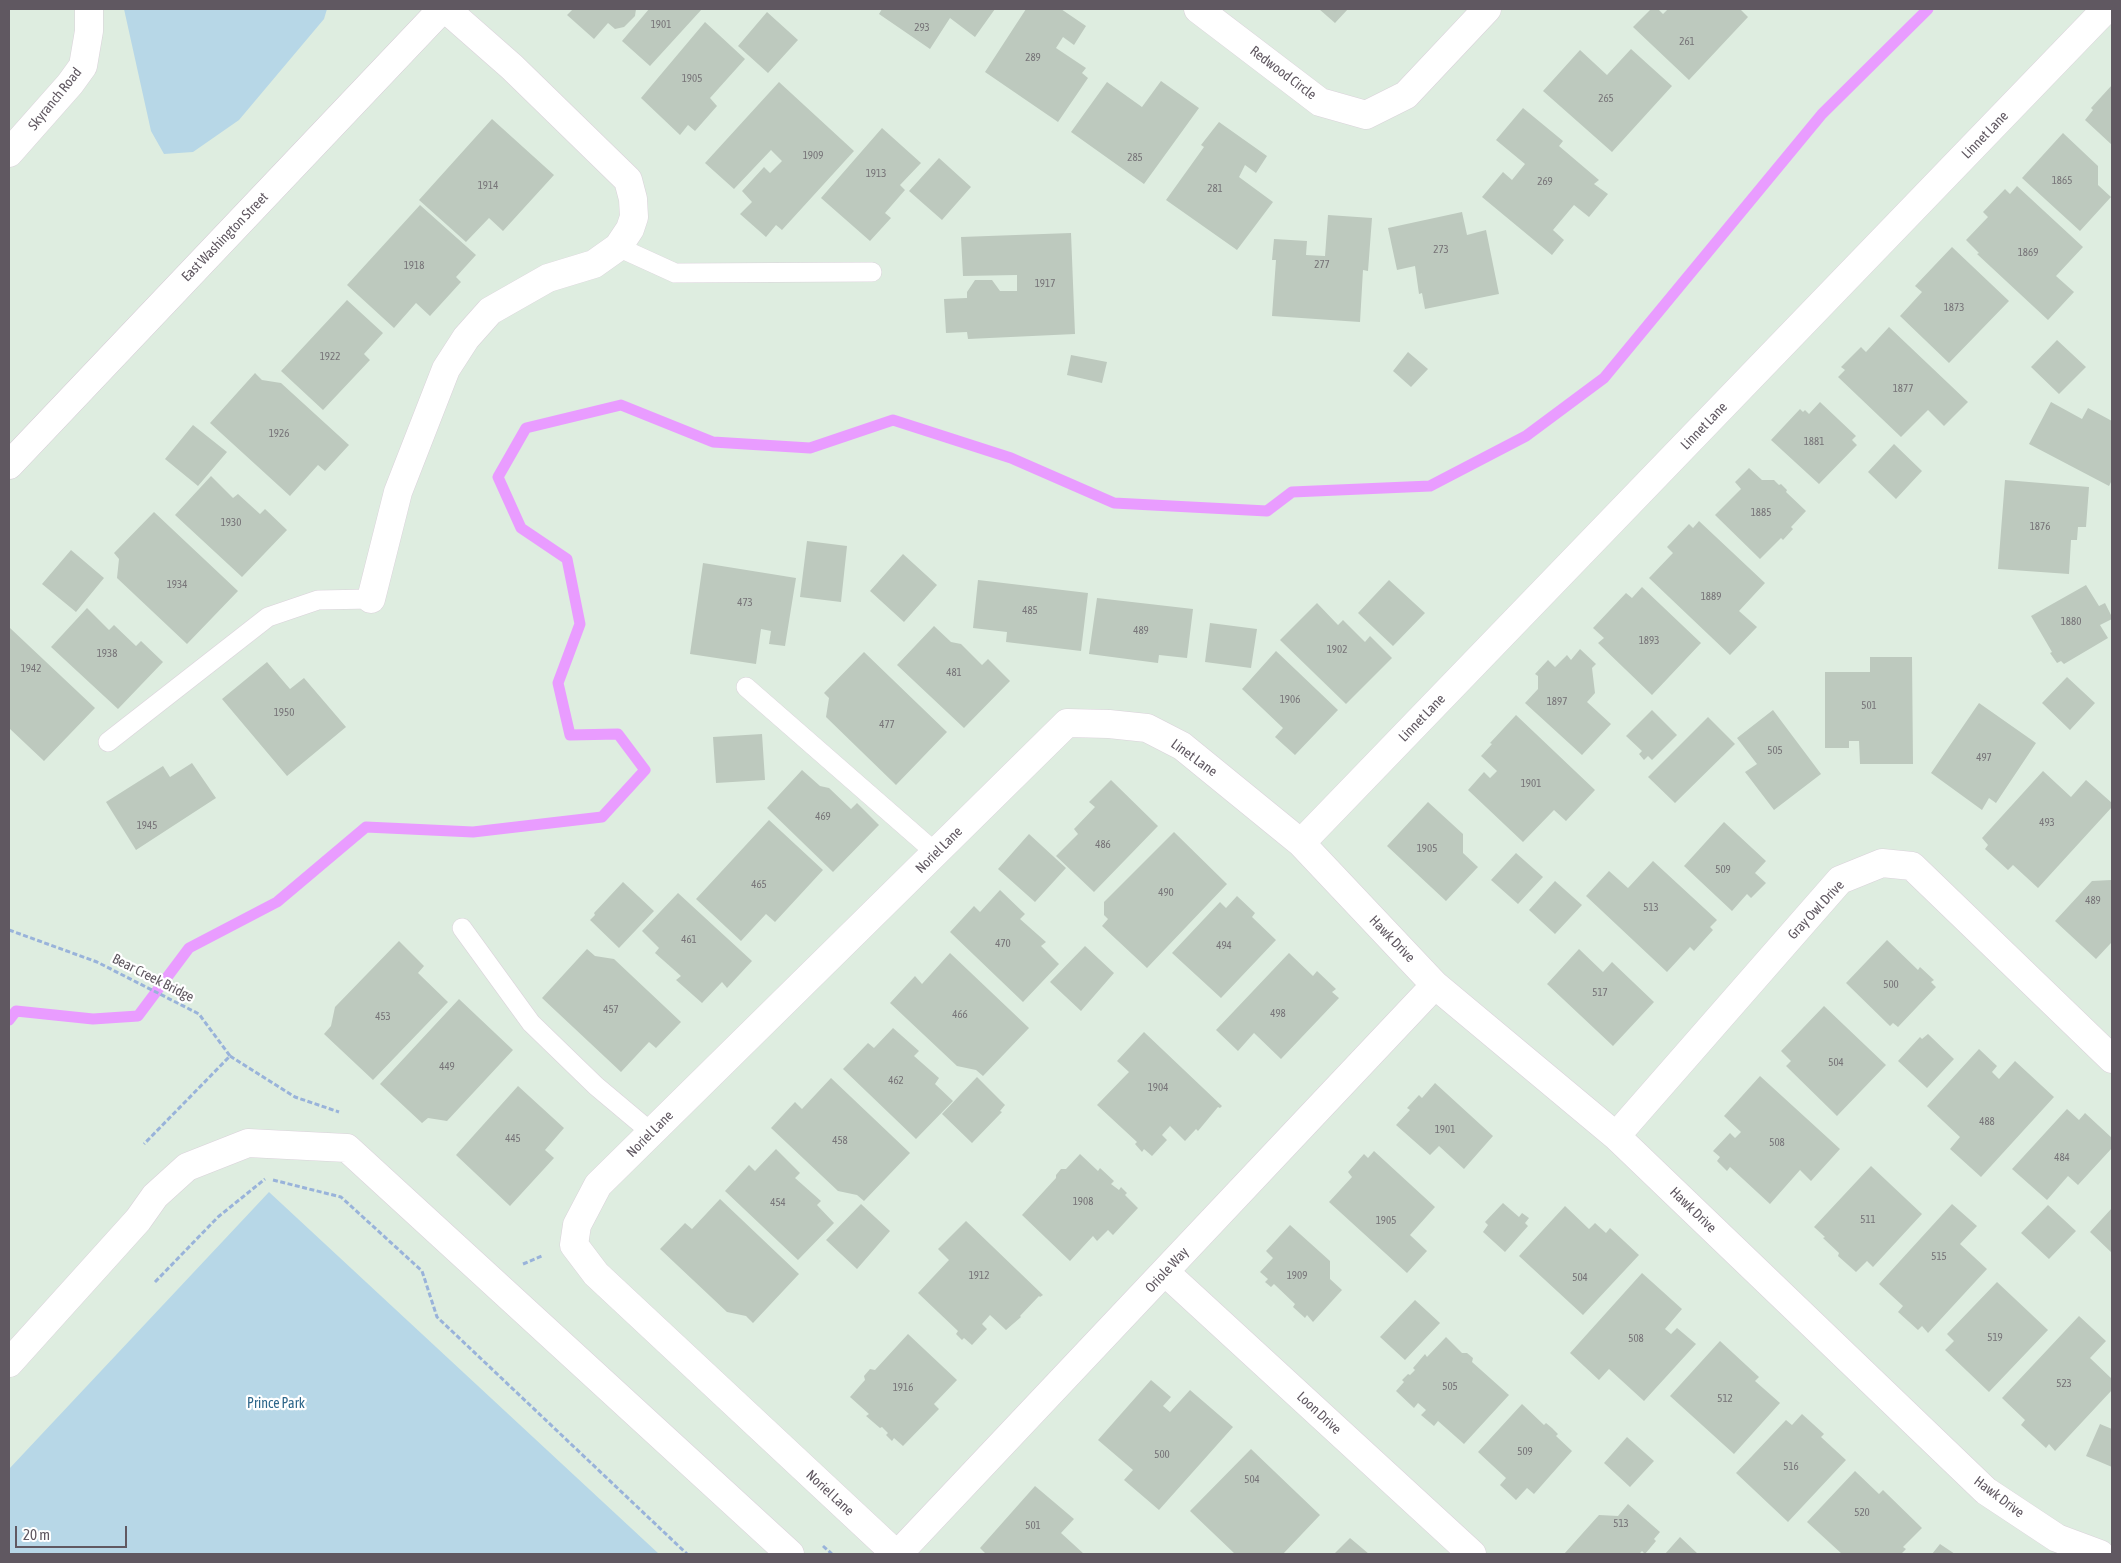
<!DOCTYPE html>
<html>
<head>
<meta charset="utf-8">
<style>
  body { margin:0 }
  #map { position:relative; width:2121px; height:1563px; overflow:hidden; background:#deede0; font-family:"Asap Condensed",sans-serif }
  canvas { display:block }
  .frame { position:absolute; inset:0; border:10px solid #605861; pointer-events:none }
  .scale { position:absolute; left:15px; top:1526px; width:112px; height:22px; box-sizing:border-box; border:2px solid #605861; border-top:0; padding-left:6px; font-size:15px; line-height:18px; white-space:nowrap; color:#605861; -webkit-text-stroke:4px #fff; paint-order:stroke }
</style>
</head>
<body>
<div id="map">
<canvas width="2121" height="1563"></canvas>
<div class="frame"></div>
<div class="scale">20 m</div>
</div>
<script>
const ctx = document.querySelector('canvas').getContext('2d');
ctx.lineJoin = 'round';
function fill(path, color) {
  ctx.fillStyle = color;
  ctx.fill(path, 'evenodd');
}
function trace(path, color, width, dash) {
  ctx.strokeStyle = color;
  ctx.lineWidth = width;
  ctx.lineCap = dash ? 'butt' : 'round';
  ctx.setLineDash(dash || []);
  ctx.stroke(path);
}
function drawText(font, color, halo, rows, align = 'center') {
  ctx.font = font + ' "Asap Condensed",sans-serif';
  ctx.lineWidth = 4.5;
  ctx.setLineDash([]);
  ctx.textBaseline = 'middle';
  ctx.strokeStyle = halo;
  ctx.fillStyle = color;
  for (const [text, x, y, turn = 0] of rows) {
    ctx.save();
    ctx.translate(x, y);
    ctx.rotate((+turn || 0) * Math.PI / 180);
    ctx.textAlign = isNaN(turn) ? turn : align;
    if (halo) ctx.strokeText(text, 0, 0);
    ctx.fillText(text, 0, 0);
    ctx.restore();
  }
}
fill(new Path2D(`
  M124,9H327L324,19L239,120L193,152L164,154L151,131Z
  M269,1192L659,1554H9V1469Z`), '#b7d7e7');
trace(new Path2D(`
  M9,1020L16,1011L93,1019L138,1016L189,948L277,902L366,827L473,832L602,817L645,770L618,734L570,735L558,683L580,624L567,559L521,528L498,477L526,428L621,405L713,442L810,448L893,420L1011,458L1114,503L1267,511L1292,492L1430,486L1526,436L1604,378L1822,114L1928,9`), '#e99cff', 11);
fill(new Path2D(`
  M573,9H636L635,16L624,27L615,29L608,23L594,39L567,15Z
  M649,9H702L650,66L622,41Z
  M882,9H995L975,37L950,18L930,49L879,14Z
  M1026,9H1061L1086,26L1074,45L1063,37L1056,48L1086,68L1082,73L1088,78L1058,122L985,72Z
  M1319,9H1348L1335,23Z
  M1651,9H1658L1663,14L1668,9H1740L1748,17L1689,80L1633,27Z
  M767,12L798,40L768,73L738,46Z
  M705,22L745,59L710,98L717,106L695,131L688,125L680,135L641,98Z
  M1631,49L1672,86L1612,152L1543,91L1580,50L1607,75Z
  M1161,81L1199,108L1144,184L1071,132L1107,82L1142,107Z
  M779,82L854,151L782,230L776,225L766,237L740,214L752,202L742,191L764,167L770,173L782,161L771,150L734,189L705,163Z
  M2112,85V145L2085,120L2093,110L2091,108Z
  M1523,108L1563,141L1559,146L1599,180L1594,184L1608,194L1589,217L1574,205L1553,230L1564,240L1552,255L1482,197L1503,172L1512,180L1525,164L1496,140Z
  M492,119L554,175L503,231L489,218L466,242L419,200Z
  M1219,122L1267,156L1256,173L1245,165L1239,177L1273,202L1237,250L1166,200L1204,147L1201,145Z
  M882,128L921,163L900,185L905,190L885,213L891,218L870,241L821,198Z
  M2063,133L2098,166V185L2111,197L2080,231L2022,178Z
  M939,158L971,187L942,220L909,191Z
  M2017,186L2083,247L2056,276L2074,292L2048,320L1977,254L1979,253L1966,240L1988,217L1983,212L2005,189L2010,194Z
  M420,205L476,255L456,277L461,282L430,316L416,303L394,328L347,285Z
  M1462,212L1467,235L1486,230L1499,294L1425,309L1422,293L1419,294L1415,266L1397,270L1388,228Z
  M1328,215L1372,218L1368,271L1363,270L1360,322L1272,316L1276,260H1272L1274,239L1307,241L1306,255L1325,256Z
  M1071,233L1075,334L968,339L967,332L946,333L944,299L967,298V292L975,280H992L1000,291H1017V275L963,276L961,237Z
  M1952,247L2009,301L1949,363L1900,316L1922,292L1915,286Z
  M347,300L383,333L364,354L370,360L323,410L281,371Z
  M1889,327L1968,402L1944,426L1928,410L1901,437L1838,377L1845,370L1841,367L1861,347L1866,352Z
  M2057,340L2086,367L2059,394L2031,367Z
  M1408,352L1428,369L1411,387L1393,371Z
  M1071,355L1107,362L1102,383L1067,375Z
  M255,373L262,380L281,383L349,445L325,471L318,465L290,496L210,423Z
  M1820,402L1856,436L1852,440L1857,445L1819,484L1771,440L1800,409L1803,412L1805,410L1809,414Z
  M2051,402L2082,419L2088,408L2112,421V480L2109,486L2029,444Z
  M193,425L227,452L198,486L165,459Z
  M1894,444L1922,471L1896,499L1868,472Z
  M1749,468L1762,480H1774L1779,485L1781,484L1787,490L1786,492L1806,511L1791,527L1793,529L1783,540L1781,538L1760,559L1715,515L1741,489L1735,482Z
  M211,476L233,498L238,494L260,514L265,509L287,530L242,577L175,515Z
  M2005,480L2089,487L2086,527H2078L2077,540H2071L2069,574L1998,569Z
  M154,512L238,591L187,644L117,578L119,559L114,553Z
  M1699,521L1765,583L1739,611L1757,627L1730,655L1649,578L1673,553L1667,547L1689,524L1693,528Z
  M807,541L847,546L841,602L800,597Z
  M71,550L104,578L76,612L42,584Z
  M903,554L937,585L904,622L870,591Z
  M703,563L796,578L785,646L769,644L771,631L761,629L756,664L690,654Z
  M978,580L1088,593L1081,651L1006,642L1007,632L973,628Z
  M1389,580L1425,613L1393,646L1358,613Z
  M2086,585L2099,606L2105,603L2112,617V619L2100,625L2108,638L2064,664L2061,661L2057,663L2050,653L2052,652L2031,616Z
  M1642,587L1701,643L1652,695L1598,643L1604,638L1593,628L1626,593L1632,598Z
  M1097,598L1193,609L1187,658L1159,655L1158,663L1089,654Z
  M1317,603L1338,625L1343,620L1365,642L1370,636L1392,658L1346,704L1280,640Z
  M87,608L109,630L114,625L136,646L141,641L163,662L118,709L51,647Z
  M1210,623L1257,629L1251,668L1205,662Z
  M934,626L951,642L961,644L982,665L988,659L1010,681L964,728L897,665Z
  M10,628L95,708L44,761L9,728Z
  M1580,649L1596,664L1592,668L1595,693L1587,702L1611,724L1582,755L1525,703L1538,689V676L1535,674L1548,660L1555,667L1567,655L1571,660Z
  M1276,651L1338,710L1295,755L1275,737L1283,728L1242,689Z
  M864,652L947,732L896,785L826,717L829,698L824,693Z
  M1870,657H1912L1913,764H1860L1859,741H1849V748H1825V672H1870Z
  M267,662L290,689L304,678L346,727L287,776L222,699Z
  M2067,677L2095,703L2070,730L2042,703Z
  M1979,703L2036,743L1996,803L1989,798L1982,810L1931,773Z
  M1652,710L1677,735L1652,760L1648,756L1644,760L1639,754L1642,751L1626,736Z
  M1773,710L1821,774L1774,810L1745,772L1757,764L1737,738Z
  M1516,715L1595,790L1566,821L1554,810L1523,842L1468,790L1484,772L1490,778L1497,771L1481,756L1492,744L1490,743Z
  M1708,717L1735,744L1675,803L1648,777Z
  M762,734L765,780L716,783L713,737Z
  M192,763L216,798L136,850L106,802L163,766L170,777Z
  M802,770L820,786L829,788L851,809L857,803L879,825L833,872L767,808Z
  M2043,771L2071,797L2086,780L2112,803V807L2038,888L2013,865L2008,870L1985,849L1988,845L1982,838Z
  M1111,780L1158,826L1094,892L1056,856L1078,834L1074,829L1095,807L1089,802Z
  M1428,802L1463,834V853L1478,867L1446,901L1387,846Z
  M769,820L823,870L775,922L766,914L741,941L696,899Z
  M1724,822L1766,861L1755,873L1766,883L1751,898L1747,894L1732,911L1684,866Z
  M1174,832L1227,884L1147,968L1102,926L1108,919L1104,915V902Z
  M1029,834L1066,868L1035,902L998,869Z
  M1516,853L1543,877L1518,904L1491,880Z
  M1653,861L1717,920L1710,927L1713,930L1694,951L1690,947L1667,972L1586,896L1609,871L1628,888Z
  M2112,878V945L2111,943L2096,959L2055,921L2092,881L2111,880Z
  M1555,881L1582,905L1555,934L1529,910Z
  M623,882L654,911L619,948L590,920L595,915L594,913Z
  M1000,890L1025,914L1020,919L1046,942L1041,946L1059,964L1023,1002L950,932L974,906L980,912Z
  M678,893L752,961L727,988L722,982L702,1003L676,980L681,976L655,953L659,948L642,931Z
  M1237,896L1255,913L1252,917L1276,940L1221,998L1172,953L1220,902L1226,908Z
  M1887,940L1918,970L1920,967L1934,980L1931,982L1936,987L1898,1027L1893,1023L1890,1026L1846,983Z
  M399,941L424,966L418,973L448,1002L373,1080L324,1034L331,1026L335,1007Z
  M1085,946L1114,973L1081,1011L1050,982Z
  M587,949L595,956L614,959L681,1022L656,1048L649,1042L621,1072L542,998Z
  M1579,949L1603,972L1612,962L1654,1002L1613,1046L1547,984Z
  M950,953L1029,1028L983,1076L976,1070L957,1066L890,1003L915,976L922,984Z
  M1289,953L1313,976L1317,971L1336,989L1332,992L1339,998L1281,1059L1254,1033L1238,1051L1216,1030Z
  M459,999L513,1050L447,1121L428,1118L422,1123L380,1084Z
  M1824,1006L1886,1065L1837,1116L1786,1066L1791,1061L1781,1051Z
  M893,1028L919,1051L914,1056L939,1078L935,1084L953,1101L916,1139L843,1069L868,1043L874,1048Z
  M1144,1032L1222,1106L1220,1108L1218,1107L1198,1131L1196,1129L1185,1141L1170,1126L1162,1135L1167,1140L1152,1156L1144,1149L1142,1152L1135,1144L1137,1142L1097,1105L1129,1072L1117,1061Z
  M1928,1034L1954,1059L1927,1088L1898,1061L1920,1037L1922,1039Z
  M1979,1049L1997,1066L1992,1072L1999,1079L2015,1061L2054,1097L1981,1177L1950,1149L1960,1137L1927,1106Z
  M1760,1076L1840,1149L1811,1181L1800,1170L1770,1204L1730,1167L1727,1171L1717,1161L1720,1157L1713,1151L1730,1133L1735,1138L1741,1132L1724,1116Z
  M977,1077L1005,1105L1000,1111L1002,1112L972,1143L942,1114Z
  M831,1078L910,1153L864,1201L857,1195L838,1191L771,1128L795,1102L802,1109Z
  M1435,1083L1493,1136L1464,1169L1439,1146L1430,1155L1396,1125L1410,1110L1407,1108L1419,1095L1422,1098Z
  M518,1086L564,1128L545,1150L554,1158L510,1206L456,1155Z
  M2067,1109L2079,1120L2085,1113L2112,1138V1148L2078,1185L2068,1176L2047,1200L2012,1169Z
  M776,1149L800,1173L795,1178L821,1201L817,1205L834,1223L798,1260L725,1191L749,1165L755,1171Z
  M1374,1151L1435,1207L1410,1235L1427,1251L1407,1273L1329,1202L1352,1177L1348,1172L1364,1154L1368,1158Z
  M1080,1154L1098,1171L1100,1168L1114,1181L1111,1184L1119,1190L1121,1187L1127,1193L1125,1195L1138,1208L1113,1235L1108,1230L1097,1241L1093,1236L1070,1261L1022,1215L1056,1178V1175L1061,1169H1066Z
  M1871,1166L1922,1214L1873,1267L1867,1261L1856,1272L1838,1256L1839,1253L1823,1238L1825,1237L1814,1227Z
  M720,1199L799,1274L753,1323L746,1316L727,1312L660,1249L685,1223L692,1229Z
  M1503,1203L1519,1217L1522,1213L1529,1218L1525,1223L1528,1226L1505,1252L1483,1232L1488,1225L1485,1222Z
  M861,1204L890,1231L857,1269L826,1240Z
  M1952,1204L1977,1226L1960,1244L1987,1269L1928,1333L1922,1326L1918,1330L1898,1312L1903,1306L1879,1284Z
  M2048,1205L2076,1231L2049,1259L2021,1233Z
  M1565,1206L1589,1229L1595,1223L1606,1233L1610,1228L1639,1255L1583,1315L1519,1256Z
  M2112,1208V1253L2090,1232Z
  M966,1221L1043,1295L1040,1297L1039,1296L1020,1316L1021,1317L1006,1330L990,1315L982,1324L987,1329L972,1345L964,1338L962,1340L956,1334L958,1331L918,1293L949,1260L938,1249Z
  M1290,1225L1330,1261V1279L1342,1290L1313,1322L1307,1315L1305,1318L1293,1307L1295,1304L1274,1284L1271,1287L1265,1282L1268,1279L1260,1272L1273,1258L1266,1251Z
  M1642,1273L1682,1309L1665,1329L1671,1334L1677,1328L1696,1344L1644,1401L1609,1369L1599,1380L1570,1353Z
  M1997,1282L2048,1330L1989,1392L1945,1350L1954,1341L1947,1334Z
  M1415,1300L1440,1323L1405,1360L1380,1337Z
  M2079,1316L2106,1341L2090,1358L2112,1379V1390L2055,1451L2049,1444L2046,1448L2021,1425L2025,1420L2002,1398Z
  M908,1334L957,1380L934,1404L939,1409L903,1446L894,1438L892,1441L886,1435L888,1433L882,1427L880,1428L866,1416L869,1414L850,1397L865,1380L864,1376L870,1369L875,1370Z
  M1446,1337L1462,1353H1467L1473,1358L1472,1362L1509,1395L1464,1444L1438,1421L1434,1426L1421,1415L1426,1410L1418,1403L1414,1408L1396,1391L1404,1382L1402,1380L1408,1374L1410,1375L1415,1370L1413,1368L1425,1354L1427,1357Z
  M1720,1341L1759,1377L1755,1381L1780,1403L1734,1454L1670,1396Z
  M1151,1380L1171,1397L1163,1406L1170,1412L1190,1390L1233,1427L1159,1510L1124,1480L1133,1470L1098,1440Z
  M1522,1404L1544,1425L1546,1423L1552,1428L1558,1434L1556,1436L1572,1451L1534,1494L1527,1488L1516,1500L1500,1485L1506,1478L1478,1452Z
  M1802,1414L1824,1434L1821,1437L1846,1460L1788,1522L1736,1473L1786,1420L1792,1425Z
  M2100,1424L2112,1429V1467L2086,1456Z
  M1627,1437L1654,1461L1630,1487L1604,1463Z
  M1251,1449L1320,1515L1283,1554H1235L1190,1511Z
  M1855,1471L1879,1494L1883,1490L1922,1528L1903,1547L1906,1549L1901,1554H1842L1807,1522Z
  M1035,1486L1074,1519L1061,1533L1084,1554H986L980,1548Z
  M1628,1504L1660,1532L1654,1539L1656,1541L1645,1554L1642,1551L1639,1554H1564L1599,1515L1618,1516Z
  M1680,1537L1698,1554H1665Z
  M1350,1538L1369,1554H1334Z
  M1940,1544L1955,1554H1932Z`), '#bdc9be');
const lane = new Path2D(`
  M618,247L675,273L872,272
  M746,687L936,853
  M108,742L268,617L318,600L371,599
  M462,928L531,1023L596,1086L652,1133`);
const street = new Path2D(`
  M1198,9L1320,102L1366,115L1406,95L1487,9
  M9,153L70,84L83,66L89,31V9
  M371,599L398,492L446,369L466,338L490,311L548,278L594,264L618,247L630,229L634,217L633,199L628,180L512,67L446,9
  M1301,843L2106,9
  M1616,1136L1840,880L1882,863L1912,866L2112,1059
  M1165,1272L1472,1554
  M9,1363L138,1220L155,1196L187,1167L248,1143L347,1148L790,1554
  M896,1554L596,1274L574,1245L577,1225L598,1185L1067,723L1109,724L1147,728L1182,746L1301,843L1435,985L1616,1136L1986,1491L2057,1538L2100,1554
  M898,1554L1435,985`);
const secondary = new Path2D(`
  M9,465L442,9`);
trace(lane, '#dad2da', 20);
trace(street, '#dad2da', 29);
trace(secondary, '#d4c9d4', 29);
trace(new Path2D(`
  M9,930L97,962L199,1014L230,1056L144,1144
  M230,1056L295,1097L339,1112
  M273,1180L341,1197L422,1271L437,1317L687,1554
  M523,1264L542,1256
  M155,1282L218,1217L265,1179
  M823,1546L832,1554`), '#99b3da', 3, [5, 2.5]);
trace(lane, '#fff', 19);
trace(street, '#fff', 28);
trace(secondary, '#fff', 28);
drawText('11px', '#777478', null, [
  ["1901",661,25],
  ["293",922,28],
  ["261",1687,42],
  ["289",1033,58],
  ["1905",692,79],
  ["265",1606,99],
  ["1909",813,156],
  ["285",1135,158],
  ["1913",876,174],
  ["1865",2062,181],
  ["269",1545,182],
  ["1914",488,186],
  ["281",1215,189],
  ["273",1441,250],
  ["1869",2028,253],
  ["277",1322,265],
  ["1918",414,266],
  ["1917",1045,284],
  ["1873",1954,308],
  ["1922",330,357],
  ["1877",1903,389],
  ["1926",279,434],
  ["1881",1814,442],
  ["1885",1761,513],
  ["1930",231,523],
  ["1876",2040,527],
  ["1934",177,585],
  ["1889",1711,597],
  ["473",745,603],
  ["485",1030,611],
  ["1880",2071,622],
  ["489",1141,631],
  ["1893",1649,641],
  ["1902",1337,650],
  ["1938",107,654],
  ["1942",31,669],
  ["481",954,673],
  ["1906",1290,700],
  ["1897",1557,702],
  ["501",1869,706],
  ["1950",284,713],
  ["477",887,725],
  ["505",1775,751],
  ["497",1984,758],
  ["1901",1531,784],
  ["469",823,817],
  ["493",2047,823],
  ["1945",147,826],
  ["486",1103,845],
  ["1905",1427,849],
  ["509",1723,870],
  ["465",759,885],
  ["490",1166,893],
  ["489",2093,901],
  ["513",1651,908],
  ["461",689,940],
  ["470",1003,944],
  ["494",1224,946],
  ["500",1891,985],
  ["517",1600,993],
  ["457",611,1010],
  ["498",1278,1014],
  ["466",960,1015],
  ["453",383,1017],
  ["504",1836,1063],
  ["449",447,1067],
  ["462",896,1081],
  ["1904",1158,1088],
  ["488",1987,1122],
  ["1901",1445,1130],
  ["445",513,1139],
  ["458",840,1141],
  ["508",1777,1143],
  ["484",2062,1158],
  ["1908",1083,1202],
  ["454",778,1203],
  ["511",1868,1220],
  ["1905",1386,1221],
  ["515",1939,1257],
  ["1912",979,1276],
  ["1909",1297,1276],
  ["504",1580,1278],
  ["519",1995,1338],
  ["508",1636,1339],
  ["523",2064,1384],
  ["505",1450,1387],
  ["1916",903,1388],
  ["512",1725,1399],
  ["509",1525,1452],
  ["500",1162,1455],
  ["516",1791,1467],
  ["504",1252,1480],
  ["520",1862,1513],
  ["513",1621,1524],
  ["501",1033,1526]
]);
drawText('14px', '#605861', '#fff', [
  ["Redwood Circle",1283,73,37],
  ["Skyranch Road",55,99,-51],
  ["Linnet Lane",1985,135,-46],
  ["East Washington Street",225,237,-46],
  ["Linnet Lane",1704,426,-46],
  ["Linnet Lane",1422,718,-46],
  ["Linet Lane",1194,758,36],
  ["Noriel Lane",939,850,-45],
  ["Gray Owl Drive",1816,910,-47],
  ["Hawk Drive",1392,939,46],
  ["Bear Creek Bridge",153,978,27],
  ["Noriel Lane",650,1134,-45],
  ["Hawk Drive",1693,1210,44],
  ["Oriole Way",1167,1270,-47],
  ["Loon Drive",1319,1413,43],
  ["Noriel Lane",830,1493,43],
  ["Hawk Drive",1999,1497,37]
]);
drawText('14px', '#2d668a', '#fff', [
  ["Prince Park",276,1404]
]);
</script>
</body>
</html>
